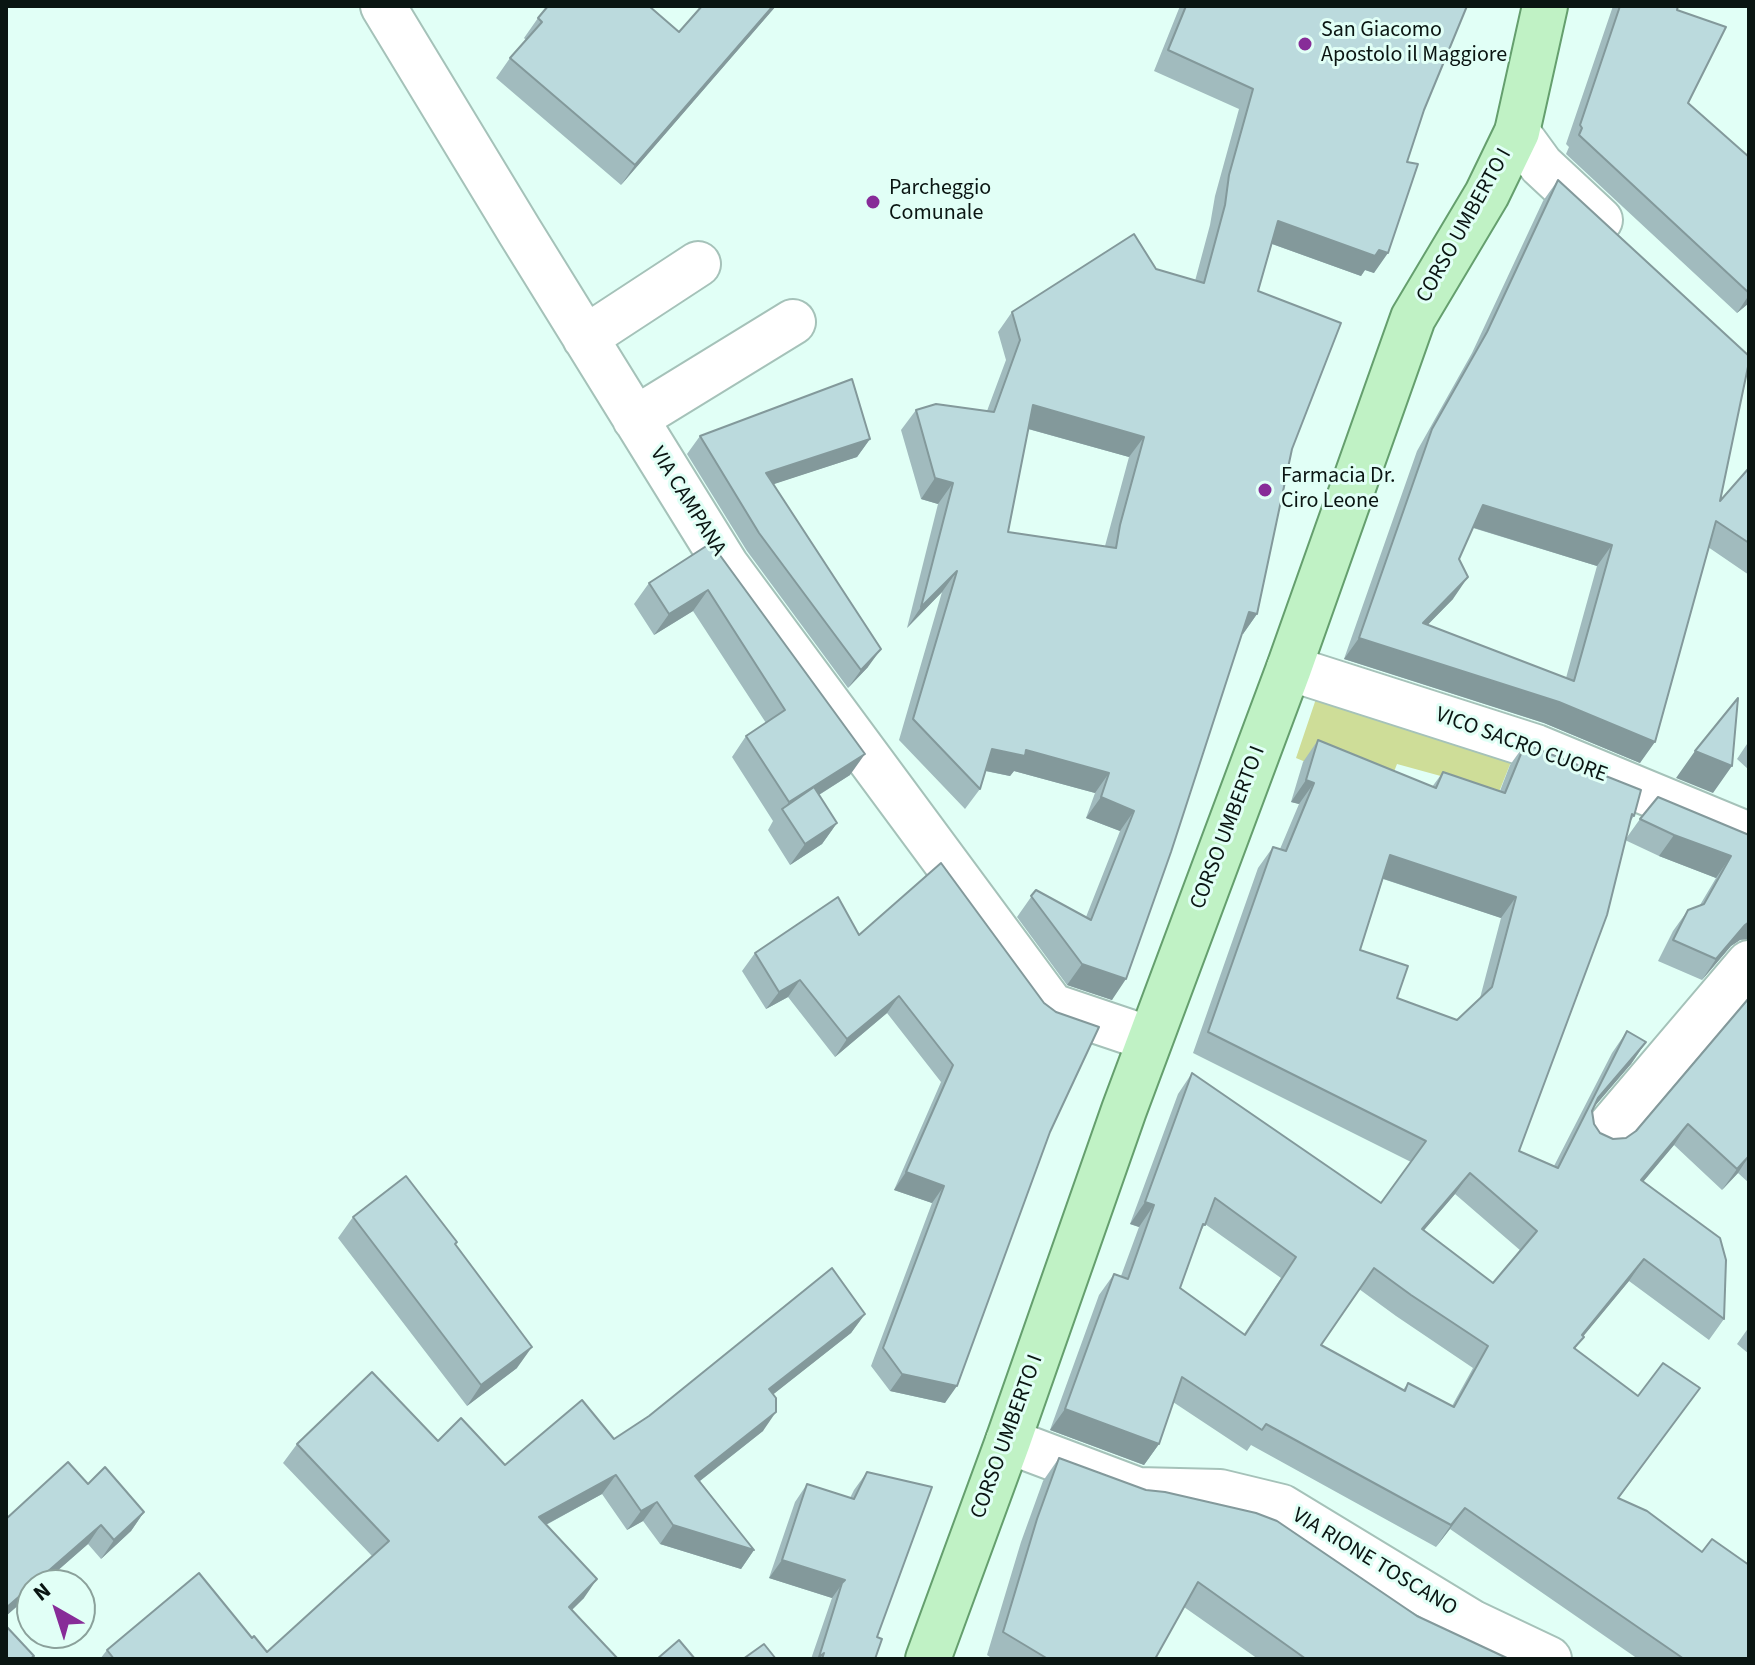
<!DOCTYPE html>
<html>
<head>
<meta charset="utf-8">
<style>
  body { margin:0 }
  #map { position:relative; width:1755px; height:1665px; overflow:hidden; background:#e1fff6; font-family:"Source Sans 3",sans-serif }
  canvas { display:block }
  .frame { position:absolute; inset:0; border:8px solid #0a1512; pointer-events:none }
  .north { position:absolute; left:16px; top:1569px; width:80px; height:80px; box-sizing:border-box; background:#e1fff6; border:2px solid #8ba19b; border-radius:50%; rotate:321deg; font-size:22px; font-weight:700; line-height:32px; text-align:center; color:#0a1512 }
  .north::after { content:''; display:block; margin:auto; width:28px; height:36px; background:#872c98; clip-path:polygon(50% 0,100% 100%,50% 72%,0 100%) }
</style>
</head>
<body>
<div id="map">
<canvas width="1755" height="1665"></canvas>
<div class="frame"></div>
<div class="north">N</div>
</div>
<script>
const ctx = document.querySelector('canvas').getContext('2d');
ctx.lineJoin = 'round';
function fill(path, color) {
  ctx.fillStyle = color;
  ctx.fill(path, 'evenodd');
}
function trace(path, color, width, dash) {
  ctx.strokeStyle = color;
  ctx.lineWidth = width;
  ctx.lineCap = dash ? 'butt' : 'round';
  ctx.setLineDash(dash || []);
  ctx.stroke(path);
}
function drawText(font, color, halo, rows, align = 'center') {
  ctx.font = font + ' "Source Sans 3",sans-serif';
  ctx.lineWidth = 6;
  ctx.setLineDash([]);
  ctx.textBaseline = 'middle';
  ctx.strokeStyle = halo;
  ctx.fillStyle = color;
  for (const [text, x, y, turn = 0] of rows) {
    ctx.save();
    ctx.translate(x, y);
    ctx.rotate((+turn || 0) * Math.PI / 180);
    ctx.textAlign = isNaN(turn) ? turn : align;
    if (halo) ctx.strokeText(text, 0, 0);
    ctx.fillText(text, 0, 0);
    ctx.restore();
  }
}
fill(new Path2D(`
  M1320,687L1515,752L1499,792L1397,764L1385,795L1296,758Z`), '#cedd98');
const minor = new Path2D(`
  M383,6L520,232L726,565L1052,1006L1150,1039
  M1517,132L1541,165L1600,220
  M585,338L698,264
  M635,419L793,322
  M1289,668L1536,747L1749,835
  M1602,1136L1749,963
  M1008,1441L1138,1490L1220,1492L1282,1507L1473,1623L1549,1659`);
const major = new Path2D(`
  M928,1659L1008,1441L1124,1110L1289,668L1413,318L1487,194L1517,132L1545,6`);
trace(minor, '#a5c2b9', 48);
trace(major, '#659f6e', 48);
trace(minor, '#fff', 44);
trace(major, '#c0f2c5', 44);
fill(new Path2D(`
  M776,6L621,185L496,78L510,58L526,40L524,38L538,18L679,32Z
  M1180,6H1467L1424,110L1407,162L1374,273L1365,270L1361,276L1272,244L1258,291L1292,449L1257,614L1243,634H1242L1112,1000L1067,985L1017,917L1036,890L1086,917L1120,831L1086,818L1095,793L1014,771L1010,776L985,771L980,789L965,809L899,740L942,592L907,628L938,504L921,499L901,430L916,410L987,411L1006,360L998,332L1012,312L1156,269L1195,281L1210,225L1215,196L1239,109L1154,71ZM1028,429L1129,457L1105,546L1008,532Z
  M1613,6H1678L1677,10L1688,103L1749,157V303L1737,313L1566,154L1569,147L1566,144Z
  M1558,180L1720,501L1749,468V575L1708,547L1640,763L1544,723L1344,659L1417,451L1472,353L1543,201ZM1473,528L1597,566L1566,678L1427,625L1453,599L1459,559Z
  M700,436L870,439L857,457L773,484L868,667L848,688L747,551L687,454Z
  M711,543L850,775L819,795L837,823L822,844L790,865L768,830L773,821L732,757L746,736L766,723L693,611L654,635L634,604L649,583Z
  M1318,740L1432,787L1443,772L1500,791L1510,765L1525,744L1634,816L1630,822L1625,840L1640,819L1749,835L1740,940L1731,946L1702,980L1658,961L1673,931L1688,910L1700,905L1716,878L1659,856L1625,840L1519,1151L1554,1166L1612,1053L1627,1031L1646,1042L1631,1064L1594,1106L1592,1111L1594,1124L1600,1133L1613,1139L1626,1138L1636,1131L1749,998V1183L1738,1173L1722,1190L1674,1145L1643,1182L1724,1319L1709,1340L1629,1281L1583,1336L1575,1349L1638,1396L1700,1388L1619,1498L1749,1659H1638L1450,1529L1436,1547L1251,1445L1247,1451L1173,1402L1159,1444L1144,1465L1050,1430L1099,1295L1114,1274L1121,1276L1139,1227L1130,1224L1178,1094L1192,1073L1381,1203L1411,1162L1193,1053L1258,868L1273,847L1280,849L1299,804L1291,802L1303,762ZM1383,879L1501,918L1480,998L1457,1020L1397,998L1360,950ZM1455,1194L1521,1251L1493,1283L1424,1230ZM1205,1224L1281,1278L1244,1334L1180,1288L1201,1231ZM1359,1289L1396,1316L1473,1368L1452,1406L1408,1383L1403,1390L1321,1345Z
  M1749,741V770L1737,759Z
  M859,935L1050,1132L945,1403L890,1391L871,1366L932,1203L894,1190L941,1082L887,1013L835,1057L788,997L766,1009L742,971L755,953Z
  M353,1217L457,1242L455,1244L517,1368L467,1406L338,1238Z
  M865,1314L851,1333L773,1394L763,1431L700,1481L754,1550L741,1569L660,1544L643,1521L627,1530L602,1494L546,1525L584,1598L572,1610L618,1659H100L107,1650L252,1638L267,1652L372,1556L283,1463L297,1444L438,1441L505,1465L614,1439Z
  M1749,1327V1354L1737,1344Z
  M1059,1458L1417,1616L1509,1659H1258L1184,1607L1155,1659H993L987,1655L1021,1542L1043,1481Z
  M867,1472L877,1637L875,1659H811L832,1598L769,1578L795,1502L807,1484L850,1498L854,1490Z
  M88,1484L144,1512L131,1531L101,1559L88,1544L6,1616V1519Z`), '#a1bbbe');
fill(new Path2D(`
  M773,6H776L621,185L635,165Z
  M1278,221L1379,250L1388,253L1374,273L1365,270L1361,276L1264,241Z
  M1749,295V303L1737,313Z
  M1033,405L1144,437L1129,457L1018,426Z
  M870,439L857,457L753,491L766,473Z
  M935,478L953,483L938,504L921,499Z
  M1483,505L1612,545L1597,566L1468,526Z
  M957,571L942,592L907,628L921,607Z
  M1468,577L1453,599L1408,645L1423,623Z
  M708,590L693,611L654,635L669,614Z
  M1249,612L1257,614L1243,634L1234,632Z
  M1359,638L1559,702L1655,742L1640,763L1544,723L1344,659Z
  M881,649L868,667L848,688L861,670Z
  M992,749L1026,750L1109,773L1095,793L1014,771L1010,776L977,769Z
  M1695,751L1732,766L1713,793L1676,778Z
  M865,754L850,775L787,815L783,810L789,802Z
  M1306,780L1314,783L1299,804L1291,802Z
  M1101,797L1134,811L1120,831L1086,818Z
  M837,823L822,844L790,865L805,844Z
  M1674,835L1731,856L1716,878L1659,856Z
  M1390,855L1516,897L1501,918L1375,876Z
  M1749,922V939L1740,940L1731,946L1702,980L1716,959L1745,925Z
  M1082,964L1126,979L1112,1000L1067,985Z
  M800,980L788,997L766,1009L779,992Z
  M899,996L887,1013L835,1057L847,1039Z
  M1646,1042L1631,1064L1583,1120L1598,1098Z
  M1688,1124L1674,1145L1626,1202L1641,1180Z
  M1749,1156L1738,1173L1722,1190L1737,1169Z
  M906,1172L944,1186L932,1203L894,1190Z
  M1470,1173L1455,1194L1407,1250L1422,1229Z
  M1145,1202L1154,1205L1139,1227L1130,1224Z
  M1644,1259L1629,1281L1567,1356L1582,1335Z
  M865,1314L851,1333L756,1408L769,1389Z
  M532,1347L517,1368L467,1406L481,1385Z
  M902,1374L957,1386L945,1403L890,1391Z
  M1065,1409L1159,1444L1144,1465L1050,1430Z
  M776,1412L763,1431L682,1495L695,1476Z
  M616,1475L602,1494L525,1536L539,1517Z
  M657,1502L643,1521L627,1530L641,1511Z
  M1465,1508L1450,1529L1436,1547L1451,1525Z
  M144,1512L131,1531L101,1559L114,1540Z
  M101,1525L88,1544L41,1585H32Z
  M673,1525L754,1550L741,1569L660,1544Z
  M782,1560L845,1580L832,1598L769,1578Z
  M597,1579L584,1598L555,1626L569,1607Z
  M32,1585V1593L6,1616V1608Z`), '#83999b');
const building = new Path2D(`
  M548,6H649L679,32L702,6H773L635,165L510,58L542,22L538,18Z
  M1186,6H1467L1424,110L1407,162L1418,164L1388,253L1379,250L1375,256L1278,221L1258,291L1341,323L1292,449L1257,614L1249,612L1171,852L1126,979L1082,964L1031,896L1036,890L1091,920L1134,811L1101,797L1109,773L1026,750L1025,756L992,749L980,789L913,719L957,571L921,607L953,483L935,478L916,410L936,404L994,412L1020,340L1012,312L1134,234L1156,269L1204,283L1225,205L1229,175L1253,89L1168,50ZM1033,405L1144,437L1120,525L1116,548L1008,532Z
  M1620,6H1678L1677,10L1726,27L1688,103L1749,157V293L1579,135L1582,128L1580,125Z
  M1558,180L1749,356V362L1720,501L1749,468V543L1716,521L1655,742L1559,702L1359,638L1432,429L1487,332ZM1483,505L1612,545L1574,681L1423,623L1468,577L1459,559Z
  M852,379L870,439L766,473L881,649L861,670L759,533L700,436Z
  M711,543L865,754L789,802L746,736L785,710L708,590L669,614L649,583Z
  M1738,698L1732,766L1695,751Z
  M1318,740L1436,788L1443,772L1505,793L1525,744L1641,790L1634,816L1632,814L1607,915L1519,1151L1558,1168L1627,1031L1646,1042L1598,1098L1592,1111L1594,1124L1600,1133L1613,1139L1626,1138L1636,1131L1749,998V1156L1737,1169L1688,1124L1641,1180L1720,1238L1726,1260L1724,1319L1644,1259L1582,1335L1584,1337L1574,1348L1638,1396L1663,1363L1700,1388L1618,1498L1647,1511L1702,1552L1712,1539L1749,1565V1659H1684L1465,1508L1451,1525L1266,1424L1262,1430L1182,1377L1159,1444L1065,1409L1114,1274L1128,1279L1154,1205L1145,1202L1192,1073L1381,1203L1426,1141L1208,1032L1273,847L1286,851L1314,783L1306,780ZM1390,855L1516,897L1492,987L1457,1020L1397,998L1408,966L1360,950ZM1470,1173L1537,1231L1493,1283L1422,1229ZM1215,1198L1296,1257L1245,1335L1180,1288L1203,1224L1205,1225ZM1374,1268L1411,1295L1488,1346L1454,1407L1408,1383L1405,1391L1321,1345Z
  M814,787L837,823L805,844L782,809Z
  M1658,797L1749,835V922L1745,925L1716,959L1673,940L1688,910L1704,904L1731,856L1674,835L1640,819Z
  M941,863L1044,1003L1056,1012L1099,1027L1050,1132L957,1386L902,1374L883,1348L944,1186L906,1172L953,1065L899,996L847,1039L800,980L779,992L755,953L838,897L859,935Z
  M406,1176L457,1242L455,1244L532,1347L481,1385L353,1217Z
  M832,1268L865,1314L769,1389L776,1398V1412L695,1476L754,1550L673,1525L657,1502L641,1511L616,1475L539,1517L597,1579L569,1607L618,1659H114L107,1650L199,1573L252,1638L254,1636L267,1652L389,1541L297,1444L372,1372L438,1441L461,1418L505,1465L582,1400L614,1439L649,1416Z
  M1059,1458L1146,1490L1165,1492L1256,1513L1277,1521L1417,1616L1509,1659H1306L1198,1582L1155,1659H1048L1003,1632L1037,1519Z
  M68,1462L88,1484L105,1467L144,1512L114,1540L101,1525L6,1608V1547L7,1546L6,1545V1519Z
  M867,1472L932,1487L877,1637L882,1639L875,1659H822L824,1653L819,1657L842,1583L845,1580L782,1560L807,1484L854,1499Z
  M6,1626L34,1656L30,1659H6Z
  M679,1640L695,1659H657Z
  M764,1644L776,1659H743Z`);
fill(building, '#bbdadd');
trace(building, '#83999b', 2);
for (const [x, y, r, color] of [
  [1305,44,8,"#872c98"],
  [873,202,8,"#872c98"],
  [1265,490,8,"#872c98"]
]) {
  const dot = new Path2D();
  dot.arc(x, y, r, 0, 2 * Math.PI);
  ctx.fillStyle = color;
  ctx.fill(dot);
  trace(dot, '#e1fff6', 3);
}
drawText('22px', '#0a1512', '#e1fff6', [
  ["San Giacomo",1321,31],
  ["Apostolo il Maggiore",1321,56],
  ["Parcheggio",889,189],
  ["Comunale",889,214],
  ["Farmacia Dr.",1281,477],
  ["Ciro Leone",1281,502]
], 'left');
drawText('22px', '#0a1512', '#e1fff6', [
  ["CORSO UMBERTO I",1465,226,-61],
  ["VIA CAMPANA",687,502,58],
  ["VICO SACRO CUORE",1521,746,20],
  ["CORSO UMBERTO I",1229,828,-69],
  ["CORSO UMBERTO I",1008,1437,-70],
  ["VIA RIONE TOSCANO",1374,1563,31]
]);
</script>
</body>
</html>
